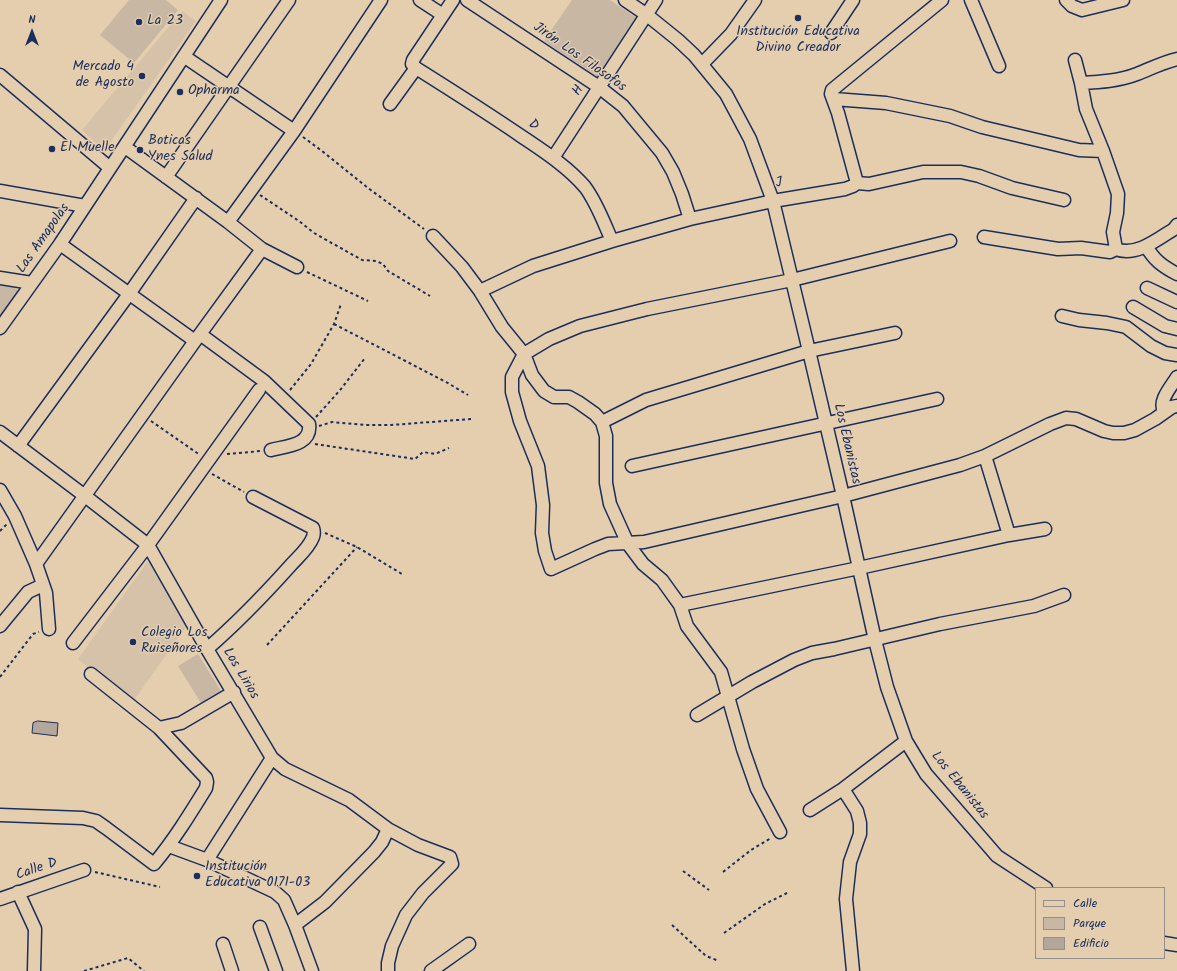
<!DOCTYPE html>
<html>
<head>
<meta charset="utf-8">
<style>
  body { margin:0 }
  #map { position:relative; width:1177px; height:971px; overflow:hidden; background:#e5ceae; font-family:Kalam,sans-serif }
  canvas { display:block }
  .legend { position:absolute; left:1035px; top:887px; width:130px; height:72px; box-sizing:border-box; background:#e5ceae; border:1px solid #948e8e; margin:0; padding:5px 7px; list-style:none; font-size:12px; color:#1b2f5e }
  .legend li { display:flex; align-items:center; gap:8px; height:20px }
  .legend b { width:20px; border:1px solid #948e8e }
  .north { position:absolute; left:12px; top:12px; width:40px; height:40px; -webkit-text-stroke:3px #e5ceae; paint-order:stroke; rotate:0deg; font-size:11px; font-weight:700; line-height:16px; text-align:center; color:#1b2f5e }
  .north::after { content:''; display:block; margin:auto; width:14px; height:18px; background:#1b2f5e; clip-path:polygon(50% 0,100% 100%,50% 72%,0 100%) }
</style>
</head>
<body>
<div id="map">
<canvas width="1177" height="971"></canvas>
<ul class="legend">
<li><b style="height:5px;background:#e5ceae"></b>Calle</li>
<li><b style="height:11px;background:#c8b7a2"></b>Parque</li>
<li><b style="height:11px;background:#b3a69a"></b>Edificio</li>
</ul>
<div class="north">N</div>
</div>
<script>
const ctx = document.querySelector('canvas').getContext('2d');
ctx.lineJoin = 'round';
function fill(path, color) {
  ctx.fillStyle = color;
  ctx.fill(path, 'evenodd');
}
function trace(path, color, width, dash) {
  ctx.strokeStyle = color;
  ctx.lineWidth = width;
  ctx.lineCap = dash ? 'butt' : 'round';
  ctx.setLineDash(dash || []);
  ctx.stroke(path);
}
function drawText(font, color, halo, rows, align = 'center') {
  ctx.font = font + ' Kalam,sans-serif';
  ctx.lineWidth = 3;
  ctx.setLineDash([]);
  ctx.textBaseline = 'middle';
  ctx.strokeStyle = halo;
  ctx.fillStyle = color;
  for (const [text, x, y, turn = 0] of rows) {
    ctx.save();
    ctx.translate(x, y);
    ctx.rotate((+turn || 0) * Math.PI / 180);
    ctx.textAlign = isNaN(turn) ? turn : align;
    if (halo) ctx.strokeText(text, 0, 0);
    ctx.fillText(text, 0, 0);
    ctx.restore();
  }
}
fill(new Path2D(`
  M182,11L196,21L104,151L82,130Z
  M150,558L188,624L132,703L78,659Z`), '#d6c2a8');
fill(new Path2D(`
  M129,0H166L178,10L134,63L100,35Z
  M572,0H610L641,21L603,80L544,41Z
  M0,284L13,286L21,293L0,322Z
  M198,654L221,691L201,703L178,666Z`), '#c8b7a2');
const building = new Path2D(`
  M38,721L58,723L57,736L32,733L33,723Z`);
fill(building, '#b3a69a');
trace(building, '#1b2f5e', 1);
const minor = new Path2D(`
  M420,0L443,15
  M453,0L413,60L412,64L416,68C451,90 486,112 521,136C543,151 567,166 585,187C597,203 604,223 612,241
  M467,0L599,87L623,106L662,153L673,172L682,194L690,219
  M625,0L647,15L678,40L694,55L726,94L750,139L763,174L773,201L809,351L843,496L875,640L887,687L906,741L926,774L997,856L1046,888
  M971,0L999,66
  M1066,0L1072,6L1082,10L1123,0
  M831,33L853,0
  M185,57L294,131
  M1075,60L1081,83L1086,109L1103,151L1118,194L1117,213L1113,232L1116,249C1136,257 1158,239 1174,229L1177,225
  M702,64L731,34L755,0
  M0,75L110,168
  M1081,83C1100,82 1119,81 1137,74C1150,69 1163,62 1177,59
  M834,99L886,103L950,116L982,127L1079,150L1103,151
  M390,104L416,68
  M125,147L228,222L262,249L297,267
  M553,158L656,0
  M166,177L289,0
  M857,183L838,113L831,94L832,90L942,0
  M857,183L869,184L923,172H961L979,176L1012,188L1064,200
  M0,191L85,206
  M228,222L294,131L381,0
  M433,236L462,267L480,291L502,327L524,354L532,375L544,391L554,397H569L578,402L595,414L602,422L606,436V483L610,504L628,544L643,564L662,580L672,594L680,605L687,626L721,672L743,749L757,789L780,832
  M984,237L1058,249L1081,248L1110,252L1116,249
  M950,241L792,280L647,309L580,326L549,339L524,354L512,377V392L520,421L538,466L543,505L542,533L545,551L551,569L595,549L608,544L644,542L843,496L960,465L985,456L1050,424L1066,418L1076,419L1104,431L1113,433H1124L1135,430L1155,419L1172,407L1177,406
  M60,244L195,341
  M1146,246C1154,260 1162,266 1177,274
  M0,278L32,283
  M1147,288L1177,302
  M480,291L533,266L612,241L690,219L773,201L845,189L853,186L857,183
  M1133,307L1165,326L1177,329
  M1062,316L1079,320L1107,323L1126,327L1151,346L1165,353L1177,355
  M0,328L60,244L221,0
  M200,334L264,381L309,424C312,445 287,446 271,450
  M1164,411C1158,401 1171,387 1177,377
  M602,422L646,400L809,351L895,333
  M0,432L85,496L148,545L207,649L272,758L285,769L349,800L388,829L418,845L450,857L452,864L423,893L406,915L392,946L388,963V971
  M18,446L129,294L196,198
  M985,456L1009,535
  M632,466L937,399
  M0,490L15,516L36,564L46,593L49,629
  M36,564L195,341L262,249
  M680,605L859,568L1009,535L1045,529
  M0,626L28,592L43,585
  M73,643L148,545L259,390
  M207,649C237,623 264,595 290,566C298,557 309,548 313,537C314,534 314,531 313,528L253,497
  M697,715L752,682L794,660L812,653L834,649L940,624L1034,606L1064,595
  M159,728L181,723L234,692
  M843,789L857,811L860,823V834L850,862L846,899L853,971
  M810,810L843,789L906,741
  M0,815L83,818L96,821L106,828L154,864C174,840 190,814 206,788L207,782L206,778L159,728L91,674
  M169,846L207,860L275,892L284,900L295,925L312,971
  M207,860L272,758
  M18,892L35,929L34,971
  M0,899L84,870
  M295,925L325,902L374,852L382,842L388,829
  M260,927L276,971
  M1164,943L1177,945
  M223,944L232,971
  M431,971L469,944`);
trace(minor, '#1b2f5e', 15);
trace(new Path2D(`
  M303,137L322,151L368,188L424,229
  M260,195L299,221L314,233L362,260L376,261L383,264L388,271L430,296
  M307,272L368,301
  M334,324L446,382L468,395
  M290,390L311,364L334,324L341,304
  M316,417L341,389L365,358
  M151,421L200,455
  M319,426L332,422L366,425H391L471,419
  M315,444L415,459L423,452L435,454L449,448
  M227,454L261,451
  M212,474L244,492
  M0,531L7,524
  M325,533L357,547L402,574
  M267,645L357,547
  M0,677L33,634L39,632
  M683,871L709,890
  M95,872L160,887
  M723,872L751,850L771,838
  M672,925L706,956L719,961
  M724,933L765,904L787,893
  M84,971L128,958L144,971`), '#1b2f5e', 2, [3, 3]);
trace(minor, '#e5ceae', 12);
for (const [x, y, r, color] of [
  [798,18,4,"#1b2f5e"],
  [139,22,4,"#1b2f5e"],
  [142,76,4,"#1b2f5e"],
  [180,92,4,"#1b2f5e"],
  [52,149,4,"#1b2f5e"],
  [140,150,4,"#1b2f5e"],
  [133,642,4,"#1b2f5e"],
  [197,876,4,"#1b2f5e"]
]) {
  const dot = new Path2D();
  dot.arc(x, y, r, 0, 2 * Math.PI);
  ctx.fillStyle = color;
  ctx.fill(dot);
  trace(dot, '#e5ceae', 1.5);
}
drawText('14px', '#1b2f5e', '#e5ceae', [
  ["La 23",147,22],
  ["Institución Educativa",798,33,"center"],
  ["Divino Creador",798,49,"center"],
  ["Mercado 4",134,68,"right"],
  ["de Agosto",134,84,"right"],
  ["Opharma",188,92],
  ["Boticas",148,142],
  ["Ynes Salud",148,158],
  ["El Muelle",60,149],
  ["Colegio Los",141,634],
  ["Ruiseñores",141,650],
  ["Institución",205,868],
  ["Educativa 0171-03",205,884]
], 'left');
drawText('14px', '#1b2f5e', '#e5ceae', [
  ["Jirón Los Filosofos",579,58,35],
  ["H",579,91,-57],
  ["D",533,126,34],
  ["J",779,184,-9],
  ["Las Amapolas",44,239,-55],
  ["Los Ebanistas",846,444,77],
  ["Los Lirios",240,674,59],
  ["Los Ebanistas",959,786,51],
  ["Calle D",37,870,-19]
]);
</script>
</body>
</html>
